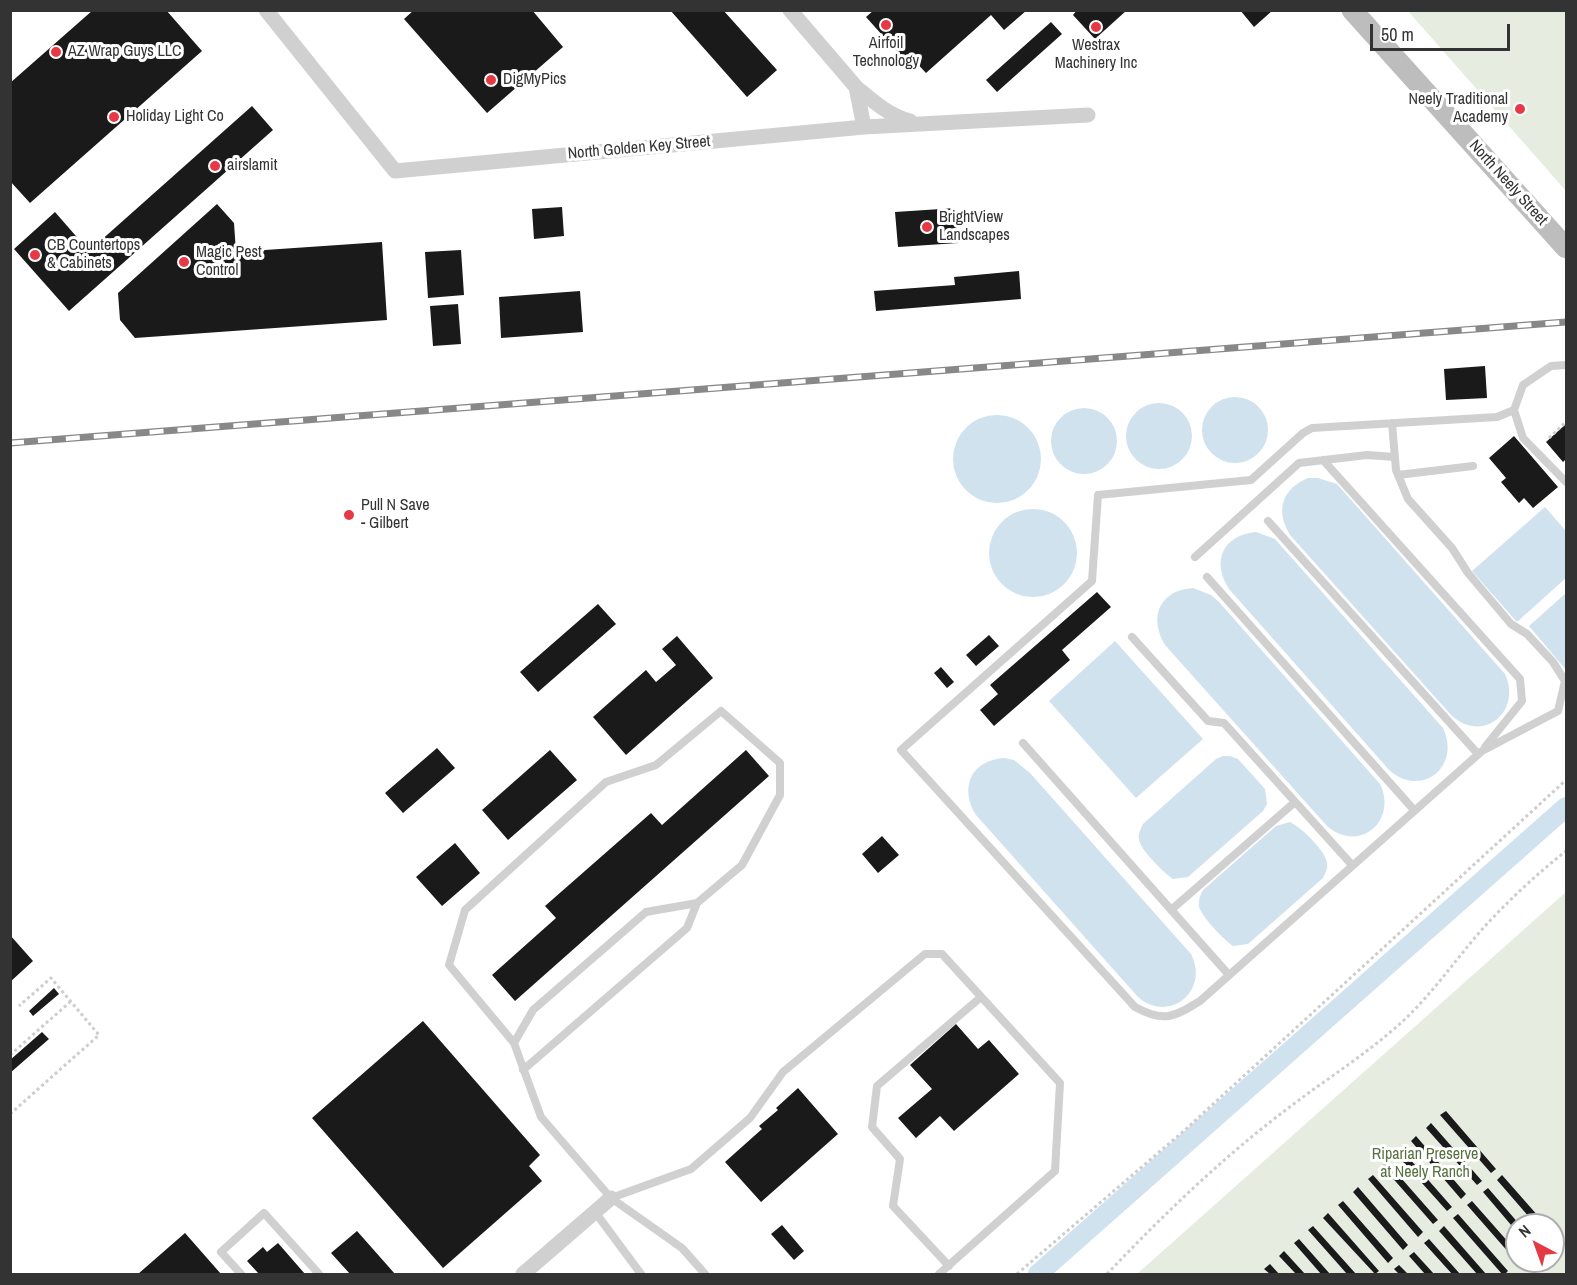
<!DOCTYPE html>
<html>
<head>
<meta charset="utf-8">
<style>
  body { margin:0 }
  #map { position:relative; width:1577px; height:1285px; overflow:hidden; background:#fff; font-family:"Archivo Narrow",sans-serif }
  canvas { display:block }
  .frame { position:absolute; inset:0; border:12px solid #333; pointer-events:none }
  .north { position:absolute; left:1505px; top:1213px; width:60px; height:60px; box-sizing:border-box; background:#fff; border:2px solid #adadad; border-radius:50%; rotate:319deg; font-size:16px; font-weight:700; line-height:24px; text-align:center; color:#333 }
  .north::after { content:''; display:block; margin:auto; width:21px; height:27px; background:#e63946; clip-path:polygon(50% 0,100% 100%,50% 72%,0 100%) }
  .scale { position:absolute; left:1370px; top:24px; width:140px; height:27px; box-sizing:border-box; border:3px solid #333; border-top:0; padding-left:8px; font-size:18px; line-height:21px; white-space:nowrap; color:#333; -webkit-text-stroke:4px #fff; paint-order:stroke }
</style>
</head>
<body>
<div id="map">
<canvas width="1577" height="1285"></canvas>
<div class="frame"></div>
<div class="north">N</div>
<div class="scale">50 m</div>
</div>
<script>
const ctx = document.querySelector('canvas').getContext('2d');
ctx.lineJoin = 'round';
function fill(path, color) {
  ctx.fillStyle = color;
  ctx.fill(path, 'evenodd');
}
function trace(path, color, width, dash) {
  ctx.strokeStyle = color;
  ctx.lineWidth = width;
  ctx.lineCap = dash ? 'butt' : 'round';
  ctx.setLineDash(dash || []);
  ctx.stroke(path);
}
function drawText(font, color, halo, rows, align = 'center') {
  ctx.font = font + ' "Archivo Narrow",sans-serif';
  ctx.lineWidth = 6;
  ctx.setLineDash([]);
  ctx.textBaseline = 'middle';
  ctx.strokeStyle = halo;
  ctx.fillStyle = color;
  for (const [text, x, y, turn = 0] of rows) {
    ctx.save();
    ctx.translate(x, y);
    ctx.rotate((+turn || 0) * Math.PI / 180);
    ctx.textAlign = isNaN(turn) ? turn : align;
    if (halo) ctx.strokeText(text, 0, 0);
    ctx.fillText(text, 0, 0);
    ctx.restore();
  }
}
fill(new Path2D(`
  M1408,11H1566V191Z
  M1566,892V1274H1137ZM1517,1225H1553V1261H1517Z`), '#e6ecdf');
fill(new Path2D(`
  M1202 430a33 33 0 1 1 66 0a33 33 0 1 1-66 0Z
  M1126 436a33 33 0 1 1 66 0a33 33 0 1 1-66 0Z
  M1051 441a33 33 0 1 1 66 0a33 33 0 1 1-66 0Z
  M953 459a44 44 0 1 1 88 0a44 44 0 1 1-88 0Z
  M1308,478H1318L1337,484L1505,674C1522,711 1484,744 1452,716L1290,535C1275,510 1282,489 1308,478Z
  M1545,507L1566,531V578L1517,622L1472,571Z
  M989 553a44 44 0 1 1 88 0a44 44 0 1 1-88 0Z
  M1256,532L1275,539L1282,547L1443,728C1461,766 1423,798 1390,771L1229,589C1211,561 1223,535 1256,532Z
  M1193,588L1211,595L1219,602L1380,784C1398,821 1359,854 1327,826L1165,645C1148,617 1160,590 1193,588Z
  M1566,593V670L1529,626Z
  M1115,641L1203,739L1136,798L1049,701Z
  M1223,756H1230L1238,759L1265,789L1267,804L1263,811L1188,877L1173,879C1164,873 1144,853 1140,843C1137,836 1140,830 1143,824L1216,759Z
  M1004,758L1014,760L1030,773L1191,954C1210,991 1169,1024 1138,997L976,815C959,788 971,760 1004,758Z
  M1290,822C1301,827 1327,852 1327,864C1328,869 1325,873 1323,878L1248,944L1233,946C1224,940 1204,919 1200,909C1197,903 1200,896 1203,890L1276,826Z`), '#cfe2ee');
trace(new Path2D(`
  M1038,1274L1566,807`), '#cfe2ee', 20);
fill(new Path2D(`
  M93,10H166L202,51L30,203L10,181V83Z
  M414,10H532L563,47L487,113L404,19Z
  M670,10H723L777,70L747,97Z
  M874,10H1027L1004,30L991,15L926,73L910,56L900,55L866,17Z
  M1077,10H1127L1095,39L1073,15Z
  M1240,10H1273L1254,27Z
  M1051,22L1062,34L997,92L986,80Z
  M252,106L273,130L69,311L14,249L55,212L89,251Z
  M217,204L234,223L236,252L382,242L387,320L135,338L120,320L118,293Z
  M562,207L564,236L534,239L532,209Z
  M956,208L958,243L898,247L895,212Z
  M461,250L464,295L428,298L425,252Z
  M1019,271L1021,299L876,311L874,291L955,285L954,277Z
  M580,291L583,332L501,338L499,297Z
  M458,304L461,344L433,346L430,306Z
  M1485,366L1487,398L1446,400L1444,369Z
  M1566,424V459L1563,462L1546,442Z
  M1514,436L1558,487L1533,508L1524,498L1519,503L1501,482L1506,478L1489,458Z
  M1097,592L1111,607L1062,650L1070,660L994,726L980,710L998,694L990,685Z
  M598,604L616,624L538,692L520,672Z
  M989,635L999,646L976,666L966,655Z
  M677,636L713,678L626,755L593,717L646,670L656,682L676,665L662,649Z
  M941,667L954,682L947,688L934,673Z
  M437,748L455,768L403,813L385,793Z
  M550,750L577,780L508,840L482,810Z
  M746,750L769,776L515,1001L492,975L556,918L545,906L651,813L662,825Z
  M882,836L899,855L878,873L862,854Z
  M455,843L480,873L442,906L416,877Z
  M10,935L33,961L10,982Z
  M54,988L59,994L33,1016L29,1011Z
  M423,1021L540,1155L529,1166L542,1181L443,1268L312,1118Z
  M956,1024L978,1049L989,1040L1019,1074L954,1131L940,1116L916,1138L898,1118L932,1089L910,1065Z
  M42,1032L49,1039L10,1073V1060Z
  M798,1088L838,1134L761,1202L725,1162L762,1129L759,1126L778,1110L776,1108Z
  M1446,1111L1496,1169L1491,1173L1440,1115Z
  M1431,1123L1482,1181L1477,1185L1426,1128Z
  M1416,1136L1466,1194L1461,1199L1411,1141Z
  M1401,1149L1452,1207L1447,1211L1396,1154Z
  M1387,1162L1438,1220L1433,1224L1382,1166Z
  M1373,1175L1423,1232L1418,1237L1368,1179Z
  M1502,1175L1546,1225H1536L1497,1180Z
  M1358,1187L1408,1245L1403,1250L1353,1192Z
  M1488,1188L1520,1225H1517V1232L1483,1192Z
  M1343,1201L1393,1258L1388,1263L1338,1205Z
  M1472,1201L1517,1252V1262L1467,1205Z
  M1328,1213L1379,1271L1375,1274L1323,1218Z
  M1458,1214L1508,1271L1505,1274H1502L1453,1218Z
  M782,1225L804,1251L794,1260L771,1234Z
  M1313,1226L1356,1274H1347L1308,1230Z
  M1444,1226L1486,1274H1477L1439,1231Z
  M357,1231L395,1274H350L331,1253Z
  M185,1233L221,1274H138Z
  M1299,1239L1330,1274H1321L1294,1243Z
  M1429,1239L1460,1274H1452L1424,1243Z
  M278,1243L305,1274H259L247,1261L263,1247L267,1252Z
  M1284,1251L1305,1274H1296L1279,1256Z
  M1414,1252L1434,1274H1425L1409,1256Z
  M1270,1264L1279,1274H1270L1264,1269Z
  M1399,1265L1408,1274H1399L1394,1269Z`), '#1a1a1a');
trace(new Path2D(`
  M1549,438L1566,422
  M10,1055L70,1002
  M10,1114L99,1035L51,978L19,1006
  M1017,1274L1186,1129L1566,780
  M1107,1274C1164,1214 1224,1156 1291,1106C1328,1078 1368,1053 1403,1021C1434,992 1458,956 1486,925C1510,899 1538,873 1566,851`), '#cdcdcd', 3, [3, 3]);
trace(new Path2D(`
  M1566,365L1551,366L1523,385L1514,410L1523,438L1566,482
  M1392,423L1396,470L1408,499L1452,548L1468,573L1511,624L1527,634L1553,662L1565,681L1558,711L1482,751L1200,1001C1174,1017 1164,1023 1135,1007L901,750L1092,581L1098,495L1251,480L1303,433L1312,428L1497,417L1514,410
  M1323,460L1520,679L1522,701L1485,747
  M1398,475L1473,466
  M1268,521L1478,754
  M1195,557L1299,463L1367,455L1395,457
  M1207,577L1414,810
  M1132,637L1208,721L1224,723L1352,865
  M1023,743L1229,975
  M1171,910L1295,802
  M514,1043L533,1010L646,912L697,903L742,865L780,795V763L721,711L656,765L606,782L465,910L449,965L514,1043L541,1117L611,1198L682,1248L705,1274
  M523,1070L687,928L697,903
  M611,1198L691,1169L750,1118L783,1072L925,954H942L1060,1083L1055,1171L939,1274
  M595,1212L641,1274
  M949,1266L893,1206L900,1159L872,1127L877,1086L981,997
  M241,1274L221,1252L264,1213L319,1274`), '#d0d0d0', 8);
trace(new Path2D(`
  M266,10L395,171L864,127L1088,115
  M790,10L856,87L864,127
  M856,87C873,101 888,115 910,121
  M523,1274L611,1198`), '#d0d0d0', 15);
trace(new Path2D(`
  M1352,10L1566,248`), '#bdbdbd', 21);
const rail = new Path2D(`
  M10,443L1566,322`);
trace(rail, '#888', 7);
trace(rail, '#fff', 4.5, [14]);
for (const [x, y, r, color] of [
  [886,25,6,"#e63946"],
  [1096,27,6,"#e63946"],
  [56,52,6,"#e63946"],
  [491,80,6,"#e63946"],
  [1520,109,6,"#e63946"],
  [114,117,6,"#e63946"],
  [215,166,6,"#e63946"],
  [927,227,6,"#e63946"],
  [35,255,6,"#e63946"],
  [184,262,6,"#e63946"],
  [349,515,6,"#e63946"]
]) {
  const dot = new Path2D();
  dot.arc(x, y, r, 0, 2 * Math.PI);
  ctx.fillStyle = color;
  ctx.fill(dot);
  trace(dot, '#fff', 2);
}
drawText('16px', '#333', '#fff', [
  ["Airfoil",886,44,"center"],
  ["Technology",886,62,"center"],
  ["Westrax",1096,46,"center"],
  ["Machinery Inc",1096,64,"center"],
  ["AZ Wrap Guys LLC",68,52],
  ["DigMyPics",503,80],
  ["Neely Traditional",1508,100,"right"],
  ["Academy",1508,118,"right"],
  ["Holiday Light Co",126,117],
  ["airslamit",227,166],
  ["BrightView",939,218],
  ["Landscapes",939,236],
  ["CB Countertops",47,246],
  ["& Cabinets",47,264],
  ["Magic Pest",196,253],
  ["Control",196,271],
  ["Pull N Save",361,506],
  ["- Gilbert",361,524]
], 'left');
drawText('16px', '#333', '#fff', [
  ["North Golden Key Street",639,148,-5],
  ["North Neely Street",1508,183,48]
]);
drawText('16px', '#56703f', '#fff', [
  ["Riparian Preserve",1425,1155],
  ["at Neely Ranch",1425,1173]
]);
</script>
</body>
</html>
